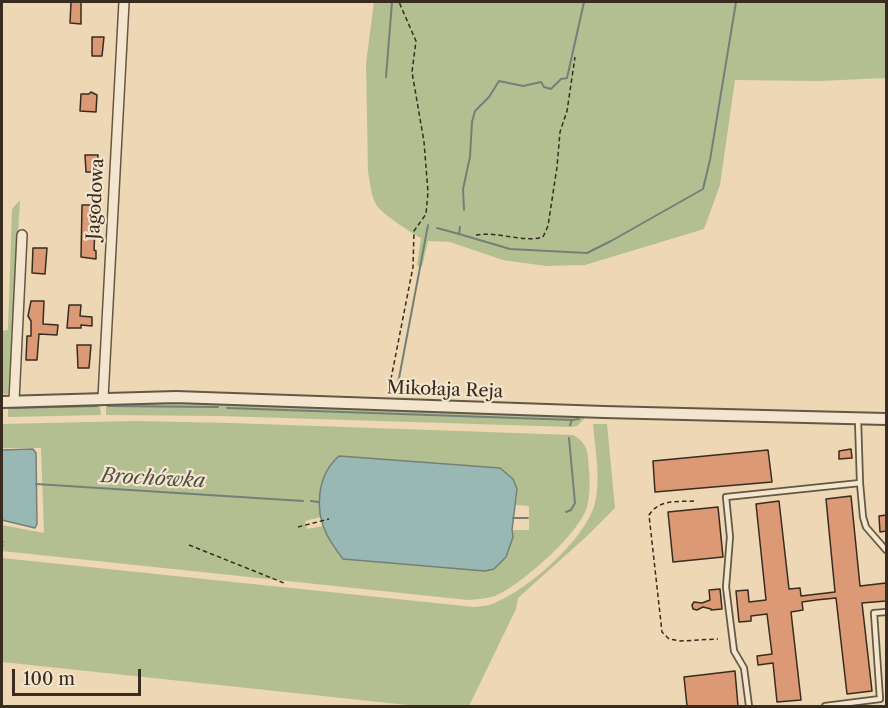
<!DOCTYPE html>
<html>
<head>
<meta charset="utf-8">
<style>
  body { margin:0 }
  #map { position:relative; width:888px; height:708px; overflow:hidden; background:#edd7b4; font-family:"Libre Caslon Text",serif }
  canvas { display:block }
  .frame { position:absolute; inset:0; border:3px solid #372c1f; pointer-events:none }
  .scale { position:absolute; left:12px; top:669px; width:129px; height:27px; box-sizing:border-box; border:3px solid #372c1f; border-top:0; padding-left:8px; font-size:18px; line-height:21px; white-space:nowrap; color:#372c1f; -webkit-text-stroke:4px #f3e5ce; paint-order:stroke }
</style>
</head>
<body>
<div id="map">
<canvas width="888" height="708"></canvas>
<div class="frame"></div>
<div class="scale">100 m</div>
</div>
<script>
const ctx = document.querySelector('canvas').getContext('2d');
ctx.lineJoin = 'round';
function fill(path, color) {
  ctx.fillStyle = color;
  ctx.fill(path, 'evenodd');
}
function trace(path, color, width, dash) {
  ctx.strokeStyle = color;
  ctx.lineWidth = width;
  ctx.lineCap = dash ? 'butt' : 'round';
  ctx.setLineDash(dash || []);
  ctx.stroke(path);
}
function drawText(font, color, halo, rows, align = 'center') {
  ctx.font = font + ' "Libre Caslon Text",serif';
  ctx.lineWidth = 4.5;
  ctx.setLineDash([]);
  ctx.textBaseline = 'middle';
  ctx.strokeStyle = halo;
  ctx.fillStyle = color;
  for (const [text, x, y, turn = 0] of rows) {
    ctx.save();
    ctx.translate(x, y);
    ctx.rotate((+turn || 0) * Math.PI / 180);
    ctx.textAlign = isNaN(turn) ? turn : align;
    if (halo) ctx.strokeText(text, 0, 0);
    ctx.fillText(text, 0, 0);
    ctx.restore();
  }
}
fill(new Path2D(`
  M374,2H886V78L819,81L735,80L720,185L704,229L585,265L546,266L503,260L450,242L428,241L422,267L417,265L421,238C411,233 383,214 377,206C371,197 370,182 368,172L366,63Z
  M20,200L8,394H2V331L8,330L12,209Z
  M171,401L585,417H586L577,426L571,427L220,416L106,415V404L108,403Z
  M98,403L100,405L101,415L8,417V407L10,406Z
  M136,421L231,423L573,435C588,443 588,453 589,470C590,481 590,495 587,507C579,534 521,585 495,596C486,599 477,599 468,600L2,551V525L44,533L41,448H2V424ZM507,473C516,482 520,493 515,505L529,506V530H512L513,537L506,557L327,534L323,526L307,529L305,521L321,517L319,502Z
  M593,424H607L615,508L586,537L518,598L516,609L469,706H417L2,662V558L474,607C480,606 487,606 492,604C527,591 586,539 595,503C601,478 595,449 593,424Z`), '#b3bf91');
const water = new Path2D(`
  M33,449L36,453L37,524L35,528L2,520V450Z
  M339,456L500,468L513,479L517,489L512,530L513,537L506,557L494,569L485,571L343,559C337,551 331,543 327,535C314,510 317,475 339,456Z`);
fill(water, '#9ab8b3');
trace(water, '#728078', 1.5);
trace(new Path2D(`
  M386,77L392,2
  M464,210L463,189L470,157L472,122L475,111L489,97L499,81L523,86L541,82L544,87L551,89L561,79L567,78L584,2
  M437,228L459,234L460,227
  M459,234L510,249L587,253L611,241L703,189L710,160L736,2
  M396,394L428,225
  M108,406L218,407
  M10,408L97,406
  M227,408L574,420
  M570,425L572,420L579,419
  M36,484L303,501
  M311,501L319,502
  M566,512L571,510L575,503L569,438
  M513,518H528`), '#728078', 2);
const building = new Path2D(`
  M71,2H81V24L70,23Z
  M92,37H104L102,56H92Z
  M91,92L97,95L96,112L80,111L81,94H89Z
  M85,155H98L97,172H86Z
  M82,205H96L94,250L96,251V259L81,257Z
  M33,248H47L45,274L32,273Z
  M31,301H44L43,324L58,325L57,335L39,334L37,360H26L27,336H31V321L28,316Z
  M69,305H81L80,316L92,317V326L81,325V328H67Z
  M77,345H91L89,368H78Z
  M851,449L852,458L839,459V451Z
  M768,450L772,482L655,492L653,461Z
  M851,496L860,586L886,583V601L862,603L872,691L847,694L836,598L816,600L802,602L803,610L791,612L801,700L777,702L773,663L758,665L757,656L772,654L767,614L751,616V621L739,622L736,591L748,590L749,602L766,600L756,504L779,501L789,589L800,588L801,596L835,592L826,499Z
  M718,507L723,557L673,562L668,512Z
  M886,515V531L880,532L879,516Z
  M720,589L722,609L711,610V609L703,607L697,610L693,609L692,605L694,602L702,603L710,600L709,590Z
  M735,671L738,706H687L684,677Z`);
fill(building, '#dc9975');
trace(building, '#372c1f', 1.5);
const service = new Path2D(`
  M858,419L860,483
  M749,706L744,668L734,651L726,587L730,537L726,497L860,483L863,517L866,527L886,550
  M825,706L880,699L874,613L886,612`);
const minor = new Path2D(`
  M103,398L124,2
  M14,401L22,235`);
const tertiary = new Path2D(`
  M2,402L176,397L604,412L886,419`);
trace(service, '#645744', 8);
trace(minor, '#645744', 12);
trace(tertiary, '#645744', 14);
trace(new Path2D(`
  M476,235C498,231 522,243 543,237L548,226L557,167L560,132L567,111L575,57
  M388,394L413,267L414,231L426,214L428,192L424,142L412,72L416,41L399,2
  M694,501C678,502 659,499 649,515L662,632L669,639L680,641L718,639
  M298,527L329,519
  M189,545L284,583
  M2,549L3,541`), '#372c1f', 1.5, [4.5, 3]);
trace(service, '#f3e5ce', 4.5);
trace(minor, '#f3e5ce', 9);
trace(tertiary, '#f3e5ce', 10);
drawText('18px', '#372c1f', '#f3e5ce', [
  ["Jagodowa",96,199,-87],
  ["Mikołaja Reja",445,390,2]
]);
drawText('italic 20px', '#504f44', '#f3e5ce', [
  ["Brochówka",153,479,3]
]);
</script>
</body>
</html>
